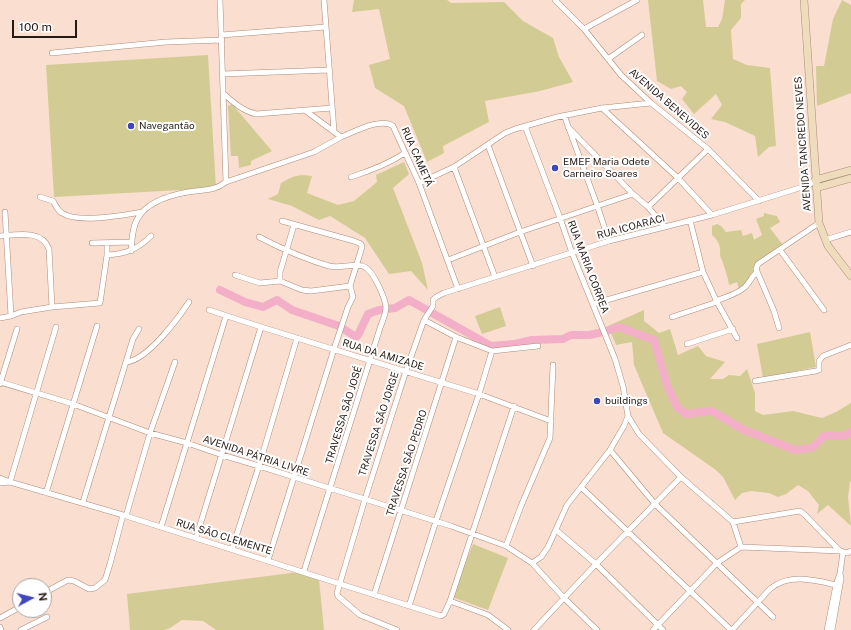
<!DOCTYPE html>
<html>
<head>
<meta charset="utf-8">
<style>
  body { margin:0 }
  #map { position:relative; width:851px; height:630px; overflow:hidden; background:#fadecf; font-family:"Public Sans",sans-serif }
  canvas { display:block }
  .north { position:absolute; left:12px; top:578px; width:40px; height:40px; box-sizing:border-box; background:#fff; border:1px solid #a9a3a1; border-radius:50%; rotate:83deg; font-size:11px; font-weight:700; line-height:16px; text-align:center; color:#271a14 }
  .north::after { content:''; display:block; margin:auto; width:14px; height:18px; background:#4046bb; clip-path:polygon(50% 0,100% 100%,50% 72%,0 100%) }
  .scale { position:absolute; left:12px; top:20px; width:65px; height:18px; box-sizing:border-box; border:2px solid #271a14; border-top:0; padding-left:5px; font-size:12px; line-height:14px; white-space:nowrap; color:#271a14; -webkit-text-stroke:3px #fff; paint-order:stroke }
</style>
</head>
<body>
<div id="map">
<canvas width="851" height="630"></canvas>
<div class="north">N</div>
<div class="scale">100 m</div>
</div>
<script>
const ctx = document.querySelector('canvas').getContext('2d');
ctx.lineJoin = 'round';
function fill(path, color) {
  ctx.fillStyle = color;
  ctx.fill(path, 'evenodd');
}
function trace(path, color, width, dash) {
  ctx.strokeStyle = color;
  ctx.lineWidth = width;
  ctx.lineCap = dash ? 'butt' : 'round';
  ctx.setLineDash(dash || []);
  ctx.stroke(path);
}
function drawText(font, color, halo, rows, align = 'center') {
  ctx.font = font + ' "Public Sans",sans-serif';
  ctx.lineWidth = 4;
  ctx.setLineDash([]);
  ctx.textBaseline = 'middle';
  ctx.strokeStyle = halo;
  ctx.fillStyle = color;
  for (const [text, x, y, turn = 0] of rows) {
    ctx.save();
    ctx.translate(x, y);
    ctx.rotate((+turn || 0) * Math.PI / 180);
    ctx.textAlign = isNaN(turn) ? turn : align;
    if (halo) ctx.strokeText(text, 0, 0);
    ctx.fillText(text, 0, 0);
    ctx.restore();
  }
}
fill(new Path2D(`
  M354,0H447L451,3L504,2L523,21L553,38L559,57L573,82L540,91L485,101L489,122L443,146L444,153L427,162L404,106L375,88L369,65L390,59L379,9L352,12Z
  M648,0H703L706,27H718L722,19L725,0H745L741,4V18L731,30L733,59L747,65L770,68L776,146L769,147L758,157L755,136L725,122L711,119L722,105L716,94L694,114L682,99L687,92L681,86L671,89L657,81Z
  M842,0L851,5V93L817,106L816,66H824L833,19Z
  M208,55L216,188L54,197L46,65Z
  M232,104L272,151L251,161V165L239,168L238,156H231L228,106Z
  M404,162L409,174L393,188L422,263L428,290L411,271L389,274L365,238L330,216L319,220L292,206L268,199L278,194L281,183C293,176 298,174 312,176L307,193L338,205L354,201L377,182L376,175Z
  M764,213L777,216L780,222L770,228L783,245L756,265L751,278L739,289L737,282L729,285C729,280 722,259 720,256C721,247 719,241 712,235V226L717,224L721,226L726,232L741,230L743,236L752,233L754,240L762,235L756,219L764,216Z
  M500,307L506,326L482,334L475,316Z
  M644,310V321L659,333L670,329L678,355L698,346L706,356L725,362L710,379H723L729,375L740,376L747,369L755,393V411L763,415L793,411L822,418L836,412L851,403V481L850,482L848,497L851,526L828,505L817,514L819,505L808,491L798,485L786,494L778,497L769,493L751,491L742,493L735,500L723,477L716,470L663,433L634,365L632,342L616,345L608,326Z
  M810,332L816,367L763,378L757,344Z
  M473,544L508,558L488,610L452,597Z
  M299,572L319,579L324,630H216L203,621L182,620L170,628L164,630H130L127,594Z`), '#d2cc94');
trace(new Path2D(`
  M220,290L245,302L263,307L277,300L292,310L339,326L356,337L358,335L368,314L379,310L395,308L409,300L491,346L515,344L532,340L563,339L571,335H589L599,333L619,327L654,340L667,385L677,407L686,414L712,411L744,430L762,437L795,450L812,448L824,436H845L851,432`), '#f3aec8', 8);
const street = new Path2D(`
  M220,0L226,182
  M324,0L334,131
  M555,0L584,29L621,75L651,103L708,149L759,201
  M584,29L637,0
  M221,35L326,27
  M52,53L166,42L222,40
  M608,59L642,35
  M223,74L329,70
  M224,94C234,103 243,111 256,114L332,108
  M602,108L678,178L712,215
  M306,111L341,137C354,132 381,117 393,126L419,183L458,289
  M564,115L597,205L609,241
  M525,126L560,218L572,253L615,359L623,386L628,416L624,426L610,450L567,505L548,547L541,557L532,563
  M568,127L633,194L648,207L665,227
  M488,145L533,266
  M454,167L495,277
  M351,177C370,171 388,164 405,153
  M419,183L454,167L505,133L515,129L557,117L602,108L651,103
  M40,197L53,201C56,206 57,210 62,213C79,224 123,215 142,212
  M648,207L708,149
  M5,212L11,316
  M690,220L703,272L717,302L737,338
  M294,225L280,272V281L302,290L311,291L350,286
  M0,236C16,235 42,229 49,249L52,307
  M259,237C282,249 305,259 329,266C341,269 356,262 365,267C374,272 385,298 386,307C386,314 382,322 380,328L304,571
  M825,240L851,232
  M92,243L132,242
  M780,250L824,310
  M131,251C132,241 132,227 138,218C147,202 171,195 188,192C203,189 213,192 226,182L314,152L341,137
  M107,255C126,254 138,249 151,236
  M448,260L520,232L633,194
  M235,275L260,283L280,281
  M716,301C727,296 736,295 745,287C750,282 752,276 757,272
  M593,304L703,272
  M209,310L261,327L479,394L551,421
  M672,317L717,302
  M0,318L11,316L21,312L52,307L100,303L107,255V243
  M424,320L456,337L492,351L538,346
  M779,328L774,311L756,269L758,264L819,223
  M687,344L733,329
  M127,362C148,359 177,320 189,302
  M755,381L816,371L819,370V361L823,356L851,345
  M0,382L73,404L150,433L187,443L222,455L259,466L294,477L451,526L506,546L532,563L564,598L597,630
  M0,384L17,329
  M628,416L639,434L681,477L733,522L741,547
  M610,450L655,504L773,617
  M0,478L10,482L56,327
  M0,483L10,482L123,515L441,616L444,614L450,601L514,406
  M581,487L731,630
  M46,493L97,326
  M83,502L133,339L139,329
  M126,516L150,433L175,362
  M733,522L800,511L805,515L840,551L847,553L851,551
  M161,527L226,316
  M556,530L596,564L663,630
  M196,538L261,327
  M506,546L521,506L550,438L553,365
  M232,549L259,466L297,338
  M268,560L334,349L348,307L353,297L350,286L362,247L361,244L354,241L282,221
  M44,593L68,580L74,581L89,589L95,588L105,580L110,564L123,515
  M374,595L456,337
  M450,601L488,615L508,630
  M409,606L436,521L479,394L492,351
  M0,618L20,607
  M0,627L1,630
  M21,630L47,617
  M397,630L360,615L338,596L337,593L365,499L406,371L424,320L433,306V300L436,297L444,293L609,241L712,215L809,185L815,180
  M534,630L596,564L681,477
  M653,630L717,563L741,547L840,551
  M732,630L770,589C790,572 818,581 840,586
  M827,630L836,585L840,573
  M832,630L841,579L840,573L843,552`);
const secondary = new Path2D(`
  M804,0L819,223L828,246L851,276
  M815,180L851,170
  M816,188L851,178`);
trace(street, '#ac8c7b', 6);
trace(secondary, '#ac8c7b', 8);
trace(street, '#fff', 5);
trace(secondary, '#eedcbc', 7);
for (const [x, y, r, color] of [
  [131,126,4,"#4046bb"],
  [555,168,4,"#4046bb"],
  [597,401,4,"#4046bb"]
]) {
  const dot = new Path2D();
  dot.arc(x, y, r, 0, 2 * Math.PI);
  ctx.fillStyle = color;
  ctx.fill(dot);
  trace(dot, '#fff', 1.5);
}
drawText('10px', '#271a14', '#fff', [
  ["AVENIDA BENEVIDES",669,104,41],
  ["AVENIDA TANCREDO NEVES",803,144,-94],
  ["RUA CAMETÁ",417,157,66],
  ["RUA ICOARACI",631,227,-15],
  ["RUA MARIA CORREA",588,267,69],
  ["RUA DA AMIZADE",383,355,17],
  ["TRAVESSA SÃO JOSÉ",344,415,-73],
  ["TRAVESSA SÃO JORGE",379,424,-72],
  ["AVENIDA PÁTRIA LIVRE",256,456,18],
  ["TRAVESSA SÃO PEDRO",407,463,-72],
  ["RUA SÃO CLEMENTE",224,537,17]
]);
drawText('10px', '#271a14', '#fff', [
  ["Navegantão",139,126],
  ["EMEF Maria Odete",563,162],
  ["Carneiro Soares",563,174],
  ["buildings",605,401]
], 'left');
</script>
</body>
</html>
